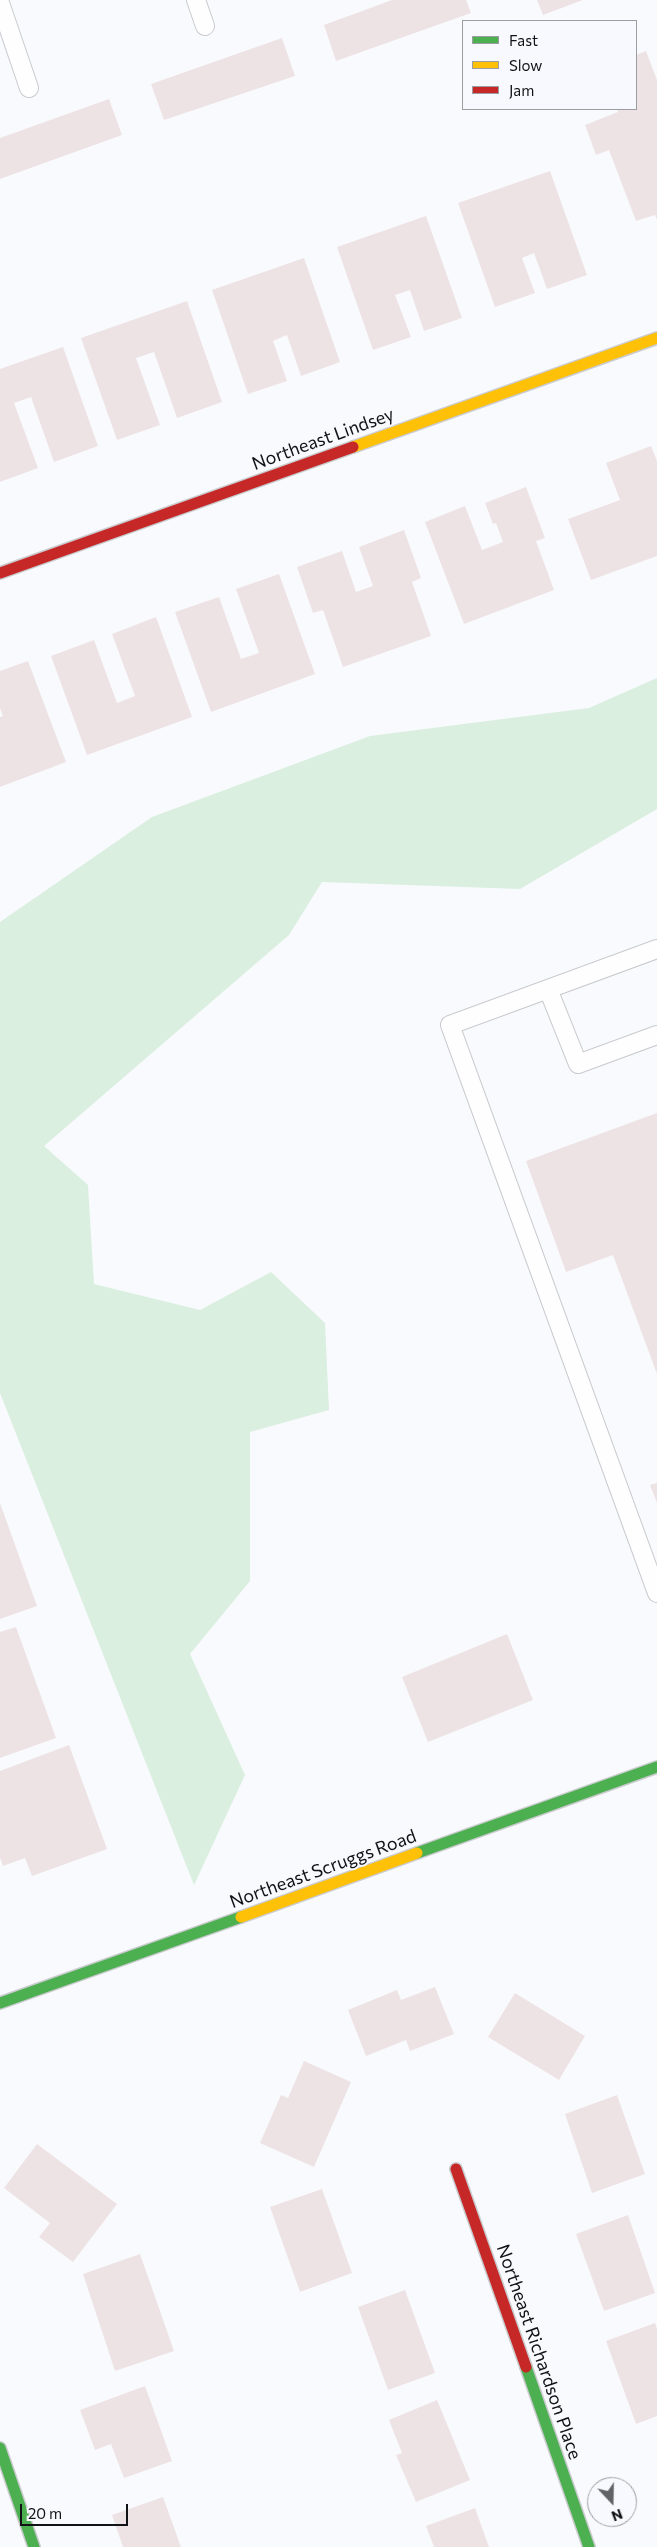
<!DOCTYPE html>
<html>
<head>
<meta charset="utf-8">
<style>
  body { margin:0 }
  #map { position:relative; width:657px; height:2547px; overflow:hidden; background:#f9fafd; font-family:Commissioner,sans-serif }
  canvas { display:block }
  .legend { position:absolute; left:462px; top:20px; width:175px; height:90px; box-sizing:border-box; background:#f8f9fe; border:1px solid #9c9da1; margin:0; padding:6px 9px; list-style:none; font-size:15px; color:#111215 }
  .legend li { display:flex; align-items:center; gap:10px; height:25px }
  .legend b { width:25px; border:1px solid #9c9da1 }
  .north { position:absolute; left:587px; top:2477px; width:50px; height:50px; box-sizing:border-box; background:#f8f9fe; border:1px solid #9c9da1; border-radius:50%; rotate:159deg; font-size:14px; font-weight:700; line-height:20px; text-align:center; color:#111215 }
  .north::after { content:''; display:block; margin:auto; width:18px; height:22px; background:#626366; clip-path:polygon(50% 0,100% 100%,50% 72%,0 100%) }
  .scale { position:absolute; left:20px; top:2504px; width:108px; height:22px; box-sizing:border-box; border:2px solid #111215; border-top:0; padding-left:6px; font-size:15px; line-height:18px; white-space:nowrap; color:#111215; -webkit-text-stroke:4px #f8f9fe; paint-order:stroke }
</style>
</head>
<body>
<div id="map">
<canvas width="657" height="2547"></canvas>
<ul class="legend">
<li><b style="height:6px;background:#4caf50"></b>Fast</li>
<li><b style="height:6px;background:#ffc107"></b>Slow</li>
<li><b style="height:6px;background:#c62828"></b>Jam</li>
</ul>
<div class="north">N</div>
<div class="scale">20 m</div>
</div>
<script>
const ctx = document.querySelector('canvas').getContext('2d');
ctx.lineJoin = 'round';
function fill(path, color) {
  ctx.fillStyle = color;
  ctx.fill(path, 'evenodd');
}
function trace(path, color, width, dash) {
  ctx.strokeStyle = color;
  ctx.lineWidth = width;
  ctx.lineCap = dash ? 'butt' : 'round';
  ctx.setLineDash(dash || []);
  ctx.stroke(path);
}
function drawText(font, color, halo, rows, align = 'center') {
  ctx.font = font + ' Commissioner,sans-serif';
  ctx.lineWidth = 4;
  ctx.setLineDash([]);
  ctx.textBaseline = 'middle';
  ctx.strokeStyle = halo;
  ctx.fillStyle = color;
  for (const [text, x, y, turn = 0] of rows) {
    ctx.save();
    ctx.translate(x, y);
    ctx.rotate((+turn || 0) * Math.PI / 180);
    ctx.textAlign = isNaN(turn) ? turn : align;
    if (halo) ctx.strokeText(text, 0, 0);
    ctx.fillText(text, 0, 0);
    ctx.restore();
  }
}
fill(new Path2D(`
  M657,678V809L520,889L322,882L289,935L44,1146L88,1185L94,1284L200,1310L271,1272L325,1323L329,1410L250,1432V1581L190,1654L245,1775L194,1885L0,1393V922L152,817L370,736L589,708Z`), '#daefe0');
fill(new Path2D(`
  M392,0H466L471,13L336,61L324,25Z
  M537,0H583L543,15Z
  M282,38L295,76L164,120L151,84Z
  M646,51L657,80V220L655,215L636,221L609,150L596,155L585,125L618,112L617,109H636V55Z
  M109,99L122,135L0,179V138Z
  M550,171L587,275L547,289L534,253L522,258L535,293L495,307L458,203Z
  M426,216L462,318L424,331L410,290L395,295L411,337L373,350L337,247Z
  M304,258L340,362L301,376L287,335L273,341L287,381L248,394L212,290Z
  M187,301L222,402L177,418L154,352L136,358L160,425L117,440L81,338Z
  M63,347L98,446L54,462L31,397L14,403L38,468L0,482V369Z
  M651,446L657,461V556L591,580L568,519L620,500L606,463Z
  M526,487L545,538L536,541L554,590L464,624L425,522L465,506L482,550L503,542L496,523L493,524L485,503Z
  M404,530L421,578L412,582L431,636L343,667L323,610L313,613L297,567L342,551L356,592L373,586L359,547Z
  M279,574L315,674L211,712L175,612L219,597L241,659L259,653L236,589Z
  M156,617L192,717L87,755L51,656L94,640L117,703L135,696L112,634Z
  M28,661L66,762L0,787V717L3,716L0,708V671Z
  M657,1113V1374L613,1255L566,1272L526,1161Z
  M657,1483V1503L650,1485Z
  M0,1503L37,1606L0,1619Z
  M16,1627L56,1738L0,1758V1632Z
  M507,1634L533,1700L428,1742L402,1677Z
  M69,1745L107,1849L32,1876L25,1858L3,1866L0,1858V1771Z
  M435,1987L454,2034L410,2051L406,2040L366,2056L348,2010L397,1990L401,2000Z
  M515,1993L585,2036L559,2080L488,2037Z
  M304,2061L351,2082L314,2167L260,2143L281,2095L288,2098Z
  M617,2095L645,2174L592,2193L565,2114Z
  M37,2144L117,2204L73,2262L39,2237L50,2223L4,2188Z
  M322,2189L352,2273L300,2292L270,2207Z
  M628,2215L655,2293L604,2311L576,2234Z
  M140,2254L174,2351L115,2371L83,2274Z
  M405,2290L435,2373L388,2390L358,2307Z
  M655,2323L657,2329V2416L636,2424L606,2341Z
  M145,2386L172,2461L124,2478L111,2444L95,2450L80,2410Z
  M437,2400L470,2480L416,2502L396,2455L402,2453L389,2420Z
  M163,2497L181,2547H123L112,2515Z
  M475,2508L489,2547H434L426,2526Z`), '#eee3e4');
const lane = new Path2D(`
  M196,0L205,26
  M0,3L29,88
  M657,949L450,1025L657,1593
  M548,989L578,1064L657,1035`);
const fast = new Path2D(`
  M417,1853L657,1767
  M0,2003L241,1917
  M526,2367L589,2547
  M0,2448L34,2547`);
const slow = new Path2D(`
  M353,447L657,338
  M241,1917L417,1853`);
const jam = new Path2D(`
  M0,573L353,447
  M456,2169L526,2367`);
trace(lane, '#cacbce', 20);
trace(fast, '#cacbce', 14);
trace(slow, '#cacbce', 14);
trace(jam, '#cacbce', 14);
trace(lane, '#fefeff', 18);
trace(fast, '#4caf50', 11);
trace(slow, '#ffc107', 11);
trace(jam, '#c62828', 11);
drawText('18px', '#111215', '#f8f9fe', [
  ["Northeast Lindsey",323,439,-20],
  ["Northeast Scruggs Road",323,1869,-20],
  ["Northeast Richardson Place",539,2352,71]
]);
</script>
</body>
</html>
